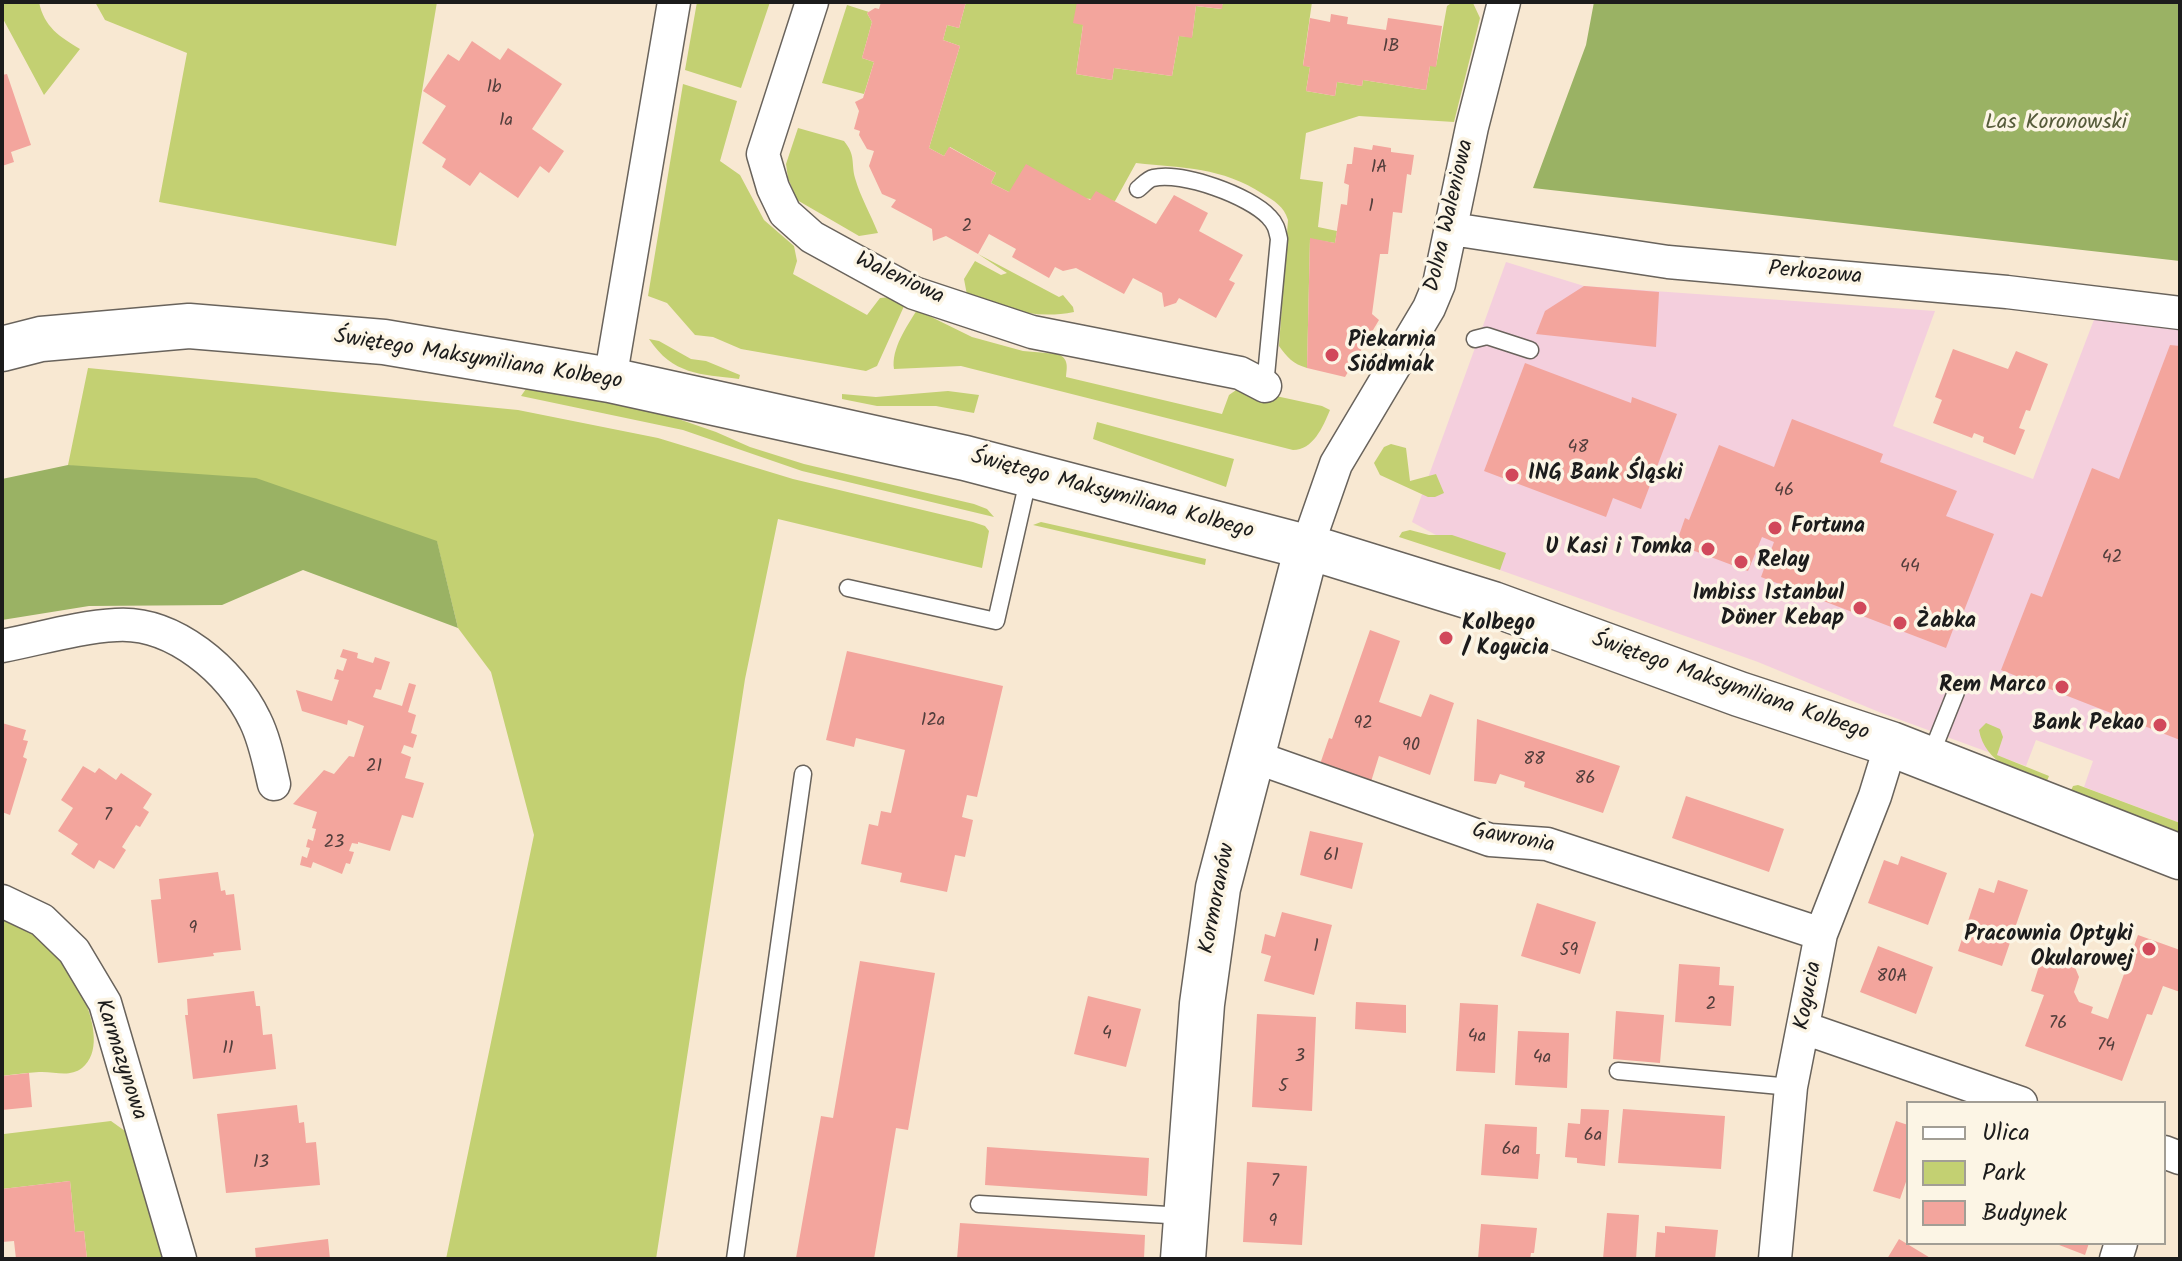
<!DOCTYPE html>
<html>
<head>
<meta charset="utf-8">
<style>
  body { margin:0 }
  #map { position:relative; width:2182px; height:1261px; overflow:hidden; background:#f8e8d2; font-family:Kalam,sans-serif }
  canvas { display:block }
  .frame { position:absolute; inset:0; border:4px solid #1c1c1c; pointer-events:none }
  .legend { position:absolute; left:1906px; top:1101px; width:260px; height:144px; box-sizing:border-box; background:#fcf5e5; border:2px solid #a29e95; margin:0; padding:10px 14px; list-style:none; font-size:24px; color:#1c1c1c }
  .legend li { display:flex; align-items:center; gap:16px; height:40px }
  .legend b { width:40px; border:2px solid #a29e95 }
</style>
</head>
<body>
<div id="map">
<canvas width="2182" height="1261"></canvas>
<div class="frame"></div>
<ul class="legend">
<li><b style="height:10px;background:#fff"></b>Ulica</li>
<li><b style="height:22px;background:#c3d072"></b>Park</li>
<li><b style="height:22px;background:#f3a59d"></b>Budynek</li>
</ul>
</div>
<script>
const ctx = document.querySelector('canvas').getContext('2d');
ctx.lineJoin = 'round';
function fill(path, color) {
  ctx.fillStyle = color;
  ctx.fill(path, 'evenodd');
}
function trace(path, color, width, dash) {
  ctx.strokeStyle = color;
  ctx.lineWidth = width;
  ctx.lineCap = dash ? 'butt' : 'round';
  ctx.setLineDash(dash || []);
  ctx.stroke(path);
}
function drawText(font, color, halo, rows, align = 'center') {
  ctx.font = font + ' Kalam,sans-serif';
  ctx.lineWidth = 7;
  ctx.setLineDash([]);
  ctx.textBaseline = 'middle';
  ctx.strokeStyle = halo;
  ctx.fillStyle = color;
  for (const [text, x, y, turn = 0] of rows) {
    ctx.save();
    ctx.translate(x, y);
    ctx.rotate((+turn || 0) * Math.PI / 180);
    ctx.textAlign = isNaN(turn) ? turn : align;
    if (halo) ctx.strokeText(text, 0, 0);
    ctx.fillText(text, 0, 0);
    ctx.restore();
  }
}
fill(new Path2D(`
  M1506,262L1584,286L1935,311L1893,426L2033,479L2100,304L2180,313V823L2084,787L2093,761L2036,740L2026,766L1879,712L1758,662L1500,570L1412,522Z`), '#f4cfdd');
fill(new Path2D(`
  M2,2H39C44,27 60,37 80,49L44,95L2,17Z
  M95,2H437L396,246L159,202L187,53L105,20Z
  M697,2H770L741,88L685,70Z
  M966,2H1077L1083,25L1076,74L1112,80L1114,68L1172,76L1179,36L1192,37L1196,6L1221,9L1223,2H1312L1303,65L1310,67L1306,91L1335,96L1337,82L1362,86L1363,80L1426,90L1430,66H1436L1447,6L1453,2L1473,3L1480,18L1454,122L1359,116L1306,133L1300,179L1323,182L1318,227L1337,231L1335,243L1310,239L1307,368C1293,364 1287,357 1279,346L1288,220C1284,206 1274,201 1263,194C1221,167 1184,168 1136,163L1115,201L1009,192L991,183L996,173L950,147L944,156L929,148L960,46L943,40L947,25L959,28Z
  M847,5L869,12L867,13L872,22L862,58L874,62L864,94L822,83Z
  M683,84L737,101L720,161L740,175L764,220L794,246L797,261L793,274L867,315L880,298L891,297L905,304L877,366L866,371L741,349L713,337L695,335L667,303L648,296Z
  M798,128L844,141C856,156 851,162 855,178C860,196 871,215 878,233L859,236L797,200L788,178L786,164Z
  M978,254L1059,297L1063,295L1073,307L1074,312C1033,320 1005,308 967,295L964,279L975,261L1001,275L1007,273Z
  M917,310L972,337L1023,351L1058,354C1069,359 1067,367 1066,377L1222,414L1229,395L1239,388L1322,406L1330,410C1323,427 1313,450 1293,450L961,366L894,369C891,349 907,326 917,310Z
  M649,339L659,341L691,359L706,361L740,375L739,379C700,374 673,375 649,339Z
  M88,368L518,410L658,438L793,479L973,522L985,526L989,531L982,568L778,519L745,679L656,1259H446L534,835L491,672L458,628L437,542L68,465Z
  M528,386L661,413L716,432L750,447L804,464L974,504L987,509L994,517L802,471L683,430L521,396Z
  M948,391L979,395L974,413L936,406H877L842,399V394L876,397Z
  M1097,422L1234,459L1226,487L1093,439Z
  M1391,444L1406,448L1410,481L1436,474L1444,493L1435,497H1428L1380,475L1374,463L1384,447Z
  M1041,522L1206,559L1205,565L1033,525Z
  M1410,530L1429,535H1452L1506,553L1500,570L1399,537L1402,532Z
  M1986,723L2000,729L2003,737L1997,755L2049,776L2045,786C2019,774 1985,763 1979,730Z
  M2078,785L2180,823V832L2069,795L2073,786Z
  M2,911C13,916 26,921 35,928C64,949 118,1040 82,1068C69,1078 54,1071 39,1072C27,1073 14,1074 2,1076Z
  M111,1121L125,1131L130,1141L165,1259H87L84,1231L75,1232L70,1181L2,1189V1127L4,1134Z`), '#c3d072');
fill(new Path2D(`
  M1594,2H2180V261L1533,188L1586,45Z
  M68,465L256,478L437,541L458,628L303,570L222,605L89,606L2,620V479Z`), '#9ab264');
fill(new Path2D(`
  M881,2H966L959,28L947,25L943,40L960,46L929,148L944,156L949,147L996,173L991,183L1009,192L1026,164L1090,200L1096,191L1156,224L1174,195L1208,213L1199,231L1243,255L1229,280L1235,283L1216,318L1179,298L1176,303L1164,307L1162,293L1133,278L1124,294L1076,268L1063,271L1055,267L1049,278L1012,257L1016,249L989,234L978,254L946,236L933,241L932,229L891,207L896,200L882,194L869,166L874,151L867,149L859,135L860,131L854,129L859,111L855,102L863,98L874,62L862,58L872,22L867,13L875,8L879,9Z
  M1077,2H1223L1222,9L1196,6L1192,38L1179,36L1172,76L1114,68L1112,80L1076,74L1083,25L1073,23Z
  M1331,14L1348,17L1347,24L1386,30L1388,18L1442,26L1436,67L1430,66L1426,90L1363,80L1362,86L1337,82L1335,96L1306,91L1310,67L1303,66L1310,18L1330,22Z
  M472,41L500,60L508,48L562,84L532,129L564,151L549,173L540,166L518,198L480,172L470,186L442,167L446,159L422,143L446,106L423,91L448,54L459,61Z
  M7,74L31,145L11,152L14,162L2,166V75Z
  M1373,145L1391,148V152L1414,155L1411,175L1407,174L1402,213L1393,212L1388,254H1380L1372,314L1379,320L1345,377L1307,368L1310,238L1335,243L1341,204L1347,205L1349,185L1344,183L1347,164H1352L1354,147L1372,150Z
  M1584,286L1659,292L1656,347L1536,334L1545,311Z
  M2170,345L2180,346V740L2001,670L2031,593L2042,597L2092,468L2119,479Z
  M1953,349L2008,369L2016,351L2048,364L2030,411L2026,410L2019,428L2025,430L2015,455L1983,442L1984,437L1974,433L1972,438L1933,423L1942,400L1935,397Z
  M1525,363L1631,403L1632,397L1677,414L1641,509L1613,498L1606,517L1484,471Z
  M1792,419L1883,454L1880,462L1957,491L1946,516L1994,534L1960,621L1957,619L1946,648L1761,577L1774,542L1762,537L1748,571L1676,544L1685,518L1689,520L1719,445L1774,467Z
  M1370,630L1400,641L1379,702L1421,717L1430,694L1454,703L1430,775L1379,756L1370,785L1319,767L1329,738L1332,739Z
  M343,649L358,653L357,658L373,663L375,657L390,662L381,690L376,689L373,697L402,706L409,683L416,685L408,712L416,715L411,733L417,735L413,748L404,745L401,753L411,757L405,778L424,783L413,818L402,815L390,851L358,842V844L352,843L349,851L354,852L350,864L346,863L342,874L313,862L311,868L300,865L302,856L307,858L310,848L306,847L308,839L313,841L316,829L312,828L317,812L293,804L324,770L334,774L349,756L354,757L364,726L348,720L347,725L302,711L296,690L332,701L339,680L334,679L337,669L343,671L347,659L340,657Z
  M847,651L1003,686L977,797L967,795L962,817L973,820L965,857L955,855L947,892L900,882L902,873L861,864L869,824L878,826L881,811L891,813L905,750L856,738L854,747L826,740Z
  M1477,719L1620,766L1603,813L1524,787L1525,782L1500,774L1496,784L1474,781Z
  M2,723L26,730L23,740L28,741L23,757L27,759L10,815L2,812Z
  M83,766L95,773L99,768L116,780L121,773L152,794L143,808L149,812L140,827L136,825L122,847L126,850L114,869L99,860L94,869L71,854L78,844L58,831L73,808L61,800Z
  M1686,796L1784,829L1769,872L1672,838Z
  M1310,831L1363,843L1352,889L1300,875Z
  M1901,856L1947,873L1928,925L1868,903L1884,860L1898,865Z
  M218,872L221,891L225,890L226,895L234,894L241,950L213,953L214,956L158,963L151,900L161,899L159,879Z
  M1998,880L2028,890L2002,966L1958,951L1979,888L1994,893Z
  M1537,903L1596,922L1580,974L1521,956Z
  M1282,912L1332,925L1314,995L1264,981L1271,956L1261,953L1265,934L1275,937Z
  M2138,935L2180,950V992L2163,986L2152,1015L2147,1014L2122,1081L2025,1046L2044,995L2031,991L2043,954L2074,965L2079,977L2074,992L2079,1002L2093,1007L2091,1013L2108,1019Z
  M1878,946L1933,967L1916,1014L1860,992Z
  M860,961L935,973L908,1130L896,1128L874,1259L796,1258L821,1116L833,1118Z
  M1679,964L1720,967L1719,985L1734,986L1731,1026L1675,1022Z
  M254,991L256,1006H260L263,1035L272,1034L276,1069L193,1079L185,1015H188L187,999Z
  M1088,996L1141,1009L1126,1067L1074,1054Z
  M1356,1002L1406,1005V1033L1355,1029Z
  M1460,1003L1498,1005L1495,1073L1456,1071Z
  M1616,1011L1664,1015L1660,1063L1613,1059Z
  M1257,1014L1316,1017L1312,1111L1252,1107Z
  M1518,1031L1569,1033L1567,1088L1515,1085Z
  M29,1073L32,1107L2,1110V1076Z
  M297,1105L299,1123L304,1122L306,1143L316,1142L320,1185L226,1193L217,1114Z
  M1581,1109L1609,1110L1605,1166L1577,1163V1158L1565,1157L1568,1123L1580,1124Z
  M1623,1109L1725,1116L1721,1169L1618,1163Z
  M1896,1121L1908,1125V1176L1900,1199L1873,1191Z
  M1485,1124L1537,1127L1536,1154H1540L1538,1179L1481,1175Z
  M987,1147L1149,1158L1147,1196L985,1185Z
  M1247,1162L1307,1166L1302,1245L1243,1242Z
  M70,1181L75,1232L84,1231L87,1259H16L14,1241L2,1242V1189Z
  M1607,1213L1639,1215L1636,1259H1603Z
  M960,1223L1145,1235L1144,1259H957Z
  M1481,1224L1537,1228L1534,1253H1531L1530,1259H1478Z
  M1665,1226L1718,1230L1715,1259H1655L1657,1232L1665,1233Z
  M328,1239L330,1259H256L255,1248Z
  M1899,1239L1932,1259H1887Z
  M2054,1243H2089L2085,1255Z`), '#f3a59d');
const lane = new Path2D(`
  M1138,189C1142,186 1148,179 1153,178C1182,171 1250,196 1269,217C1276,224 1277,230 1279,239L1265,386
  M1475,339L1487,336L1530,350
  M848,588L996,621L1029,476
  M1930,757L1956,692
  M1618,1071L1791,1087
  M979,1204L1185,1216
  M735,1259L803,774`);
const street = new Path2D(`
  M812,2L763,154L773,188L785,213L812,237L914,293L1032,332L1240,373L1265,386
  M1452,229L1668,262L2007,292L2180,313
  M610,380L674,2
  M1307,547L1336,464L1429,308L1439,284L1472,127L1504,2
  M2,646C39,639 78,627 116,625C173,621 232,671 255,720C265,740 269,763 274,784
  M1252,756L1490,840L1547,844L1821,934
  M2,901L42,920L74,951L105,1003L180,1259
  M1804,1028L2021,1103
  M2164,1152L2180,1158
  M1775,1259L1791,1087L1821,934L1875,796L1891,744
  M2116,1259L2121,1243`);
const secondary = new Path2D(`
  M2,349L41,339L189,326L384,342L610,380L965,458L1325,552L1493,604L1739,694L1891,744L2180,857
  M1183,1259L1202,1004L1218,888L1307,547`);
trace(lane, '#69635c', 19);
trace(street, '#69635c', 35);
trace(secondary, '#69635c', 47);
trace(lane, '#fff', 16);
trace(street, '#fff', 32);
trace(secondary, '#fff', 44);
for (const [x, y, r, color] of [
  [1332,355,8,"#d1495b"],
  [1512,475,8,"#d1495b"],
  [1775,528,8,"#d1495b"],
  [1708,549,8,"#d1495b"],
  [1741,562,8,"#d1495b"],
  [1860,608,8,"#d1495b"],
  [1900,623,8,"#d1495b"],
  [1446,638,8,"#d1495b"],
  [2062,687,8,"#d1495b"],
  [2160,725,8,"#d1495b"],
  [2149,949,8,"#d1495b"]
]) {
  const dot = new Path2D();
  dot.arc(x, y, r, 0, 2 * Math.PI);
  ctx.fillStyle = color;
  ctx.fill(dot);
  trace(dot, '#fcf5e5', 3);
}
drawText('18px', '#523e3c', null, [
  ["1B",1391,48],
  ["1b",494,89],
  ["1a",506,122],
  ["1A",1379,169],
  ["1",1371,208],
  ["2",967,228],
  ["48",1578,449],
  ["46",1784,492],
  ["42",2112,559],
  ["44",1910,568],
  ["12a",933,722],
  ["92",1363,725],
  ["90",1411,747],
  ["88",1534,761],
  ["21",374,768],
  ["86",1585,780],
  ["7",108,817],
  ["23",334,844],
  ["61",1331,857],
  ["9",193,930],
  ["1",1316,948],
  ["59",1569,952],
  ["80A",1892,978],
  ["2",1711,1006],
  ["76",2058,1025],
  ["4",1107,1035],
  ["4a",1477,1038],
  ["74",2106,1047],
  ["11",228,1050],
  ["3",1300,1058],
  ["4a",1542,1059],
  ["5",1283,1088],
  ["6a",1593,1137],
  ["6a",1511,1151],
  ["13",261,1164],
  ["7",1275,1183],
  ["9",1273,1223]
]);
drawText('22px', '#565b3a', '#fcf5e5', [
  ["Las Koronowski",2056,124]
]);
drawText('22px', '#1c1c1c', '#fcf5e5', [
  ["Dolna Waleniowa",1451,216,-77],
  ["Perkozowa",1815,275,5],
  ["Waleniowa",899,280,25],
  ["Świętego Maksymiliana Kolbego",478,361,9],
  ["Świętego Maksymiliana Kolbego",1112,496,15],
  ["Świętego Maksymiliana Kolbego",1730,688,19],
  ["Gawronia",1513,840,11],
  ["Kormoranów",1219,899,-79],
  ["Kogucia",1810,996,-79],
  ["Karmazynowa",119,1060,72]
]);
drawText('bold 22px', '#1c1c1c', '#fcf5e5', [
  ["Piekarnia",1348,342],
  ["Siódmiak",1348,367],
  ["ING Bank Śląski",1528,475],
  ["Fortuna",1791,528],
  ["U Kasi i Tomka",1692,549,"right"],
  ["Relay",1757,562],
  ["Imbiss Istanbul",1844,595,"right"],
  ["Döner Kebap",1844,620,"right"],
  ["Żabka",1916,623],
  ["Kolbego",1462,625],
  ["/ Kogucia",1462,650],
  ["Rem Marco",2046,687,"right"],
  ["Bank Pekao",2144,725,"right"],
  ["Pracownia Optyki",2133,936,"right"],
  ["Okularowej",2133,961,"right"]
], 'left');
</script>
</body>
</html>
